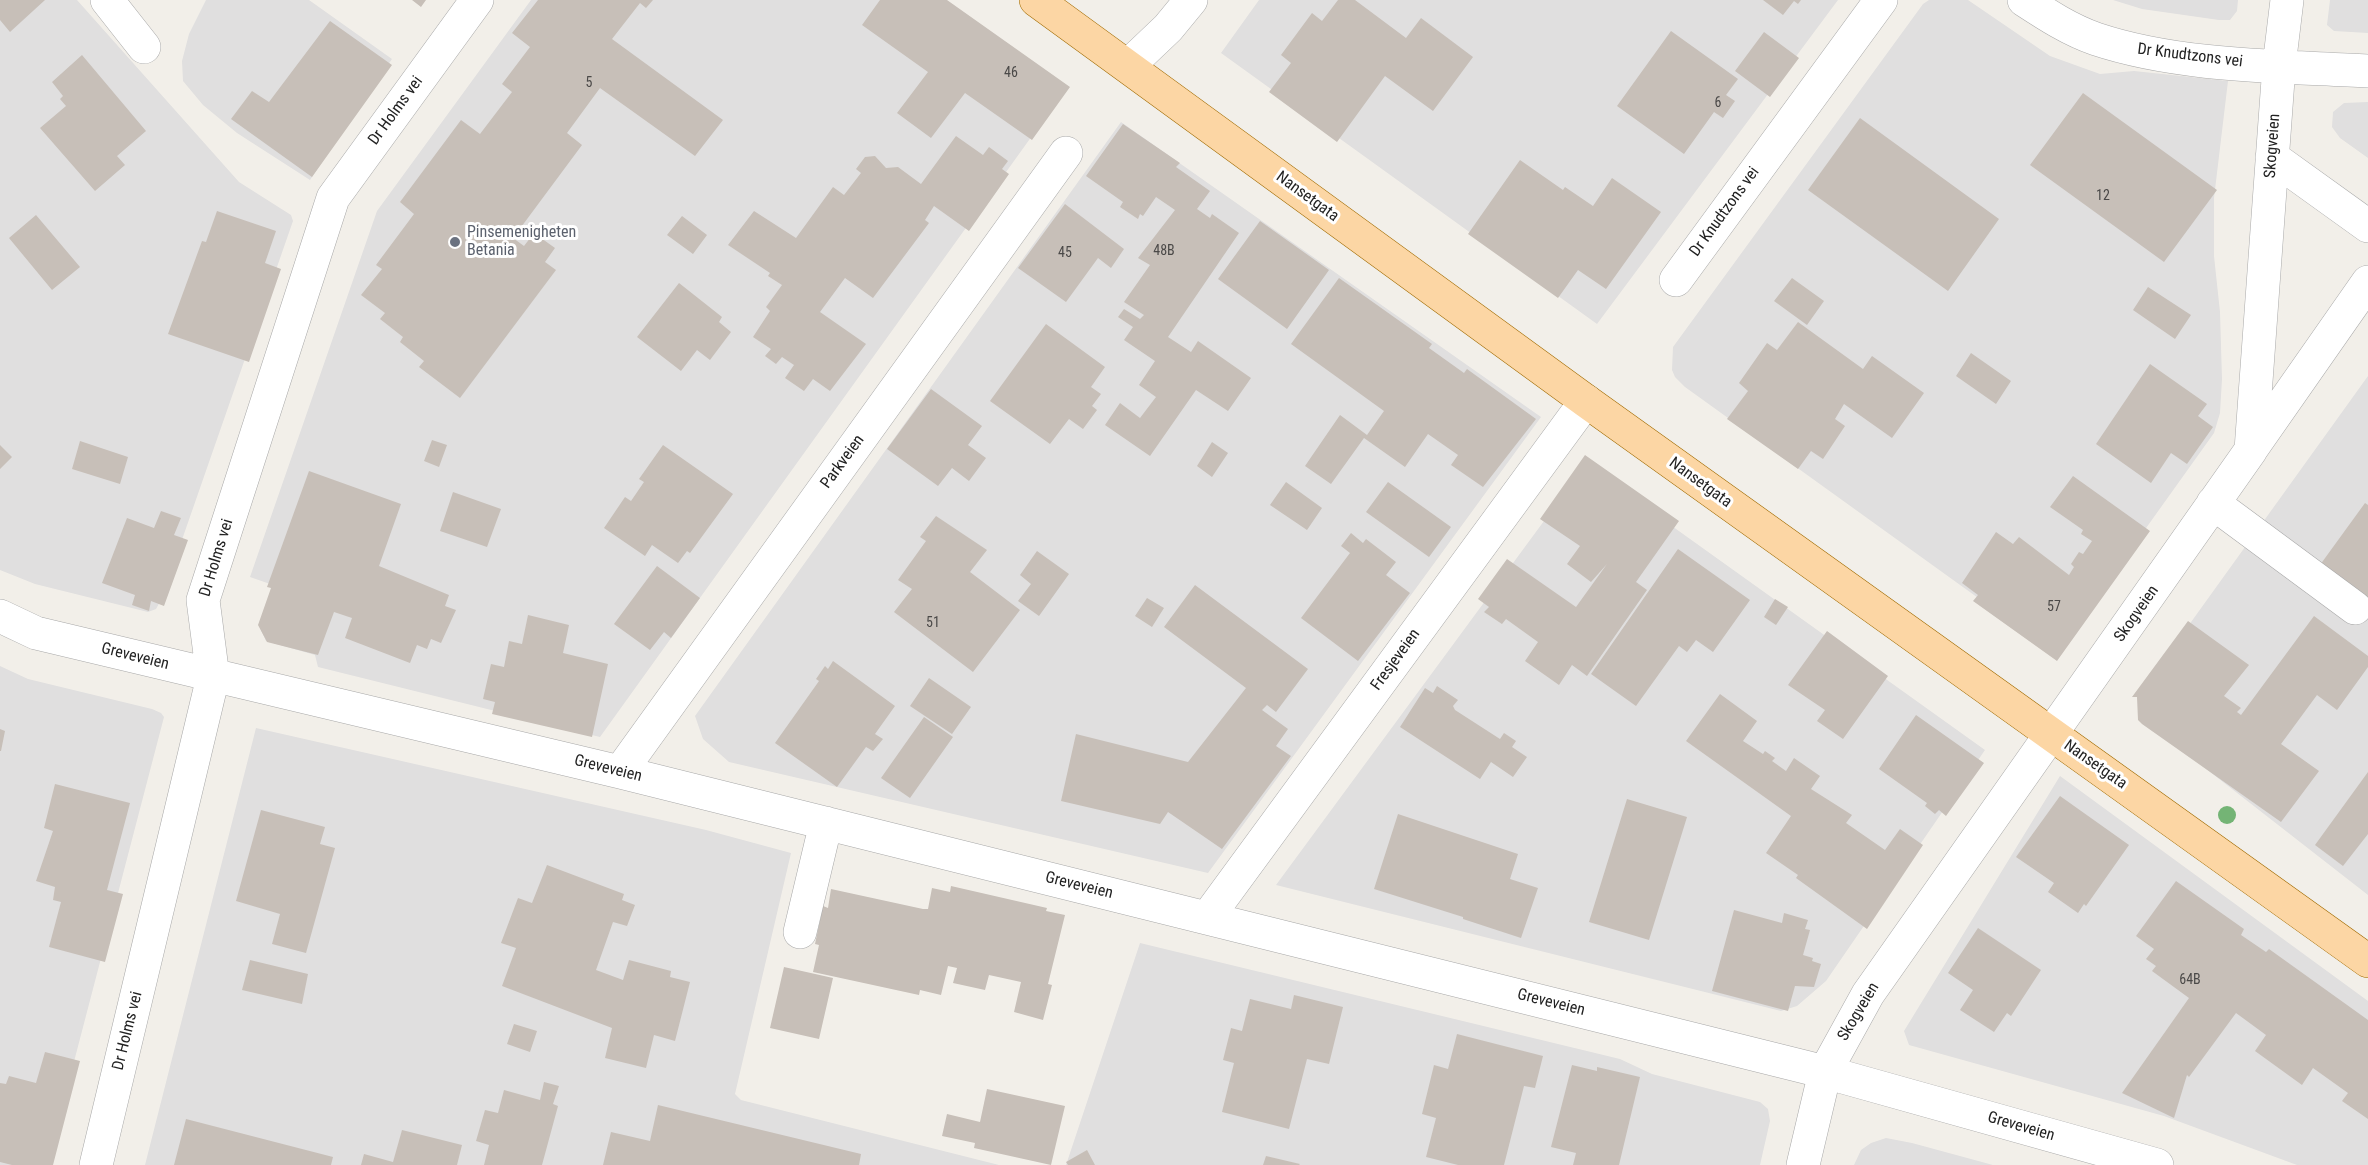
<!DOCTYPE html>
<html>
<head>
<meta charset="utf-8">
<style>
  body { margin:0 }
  canvas { display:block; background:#f2efe9 }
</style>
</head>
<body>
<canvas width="2368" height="1165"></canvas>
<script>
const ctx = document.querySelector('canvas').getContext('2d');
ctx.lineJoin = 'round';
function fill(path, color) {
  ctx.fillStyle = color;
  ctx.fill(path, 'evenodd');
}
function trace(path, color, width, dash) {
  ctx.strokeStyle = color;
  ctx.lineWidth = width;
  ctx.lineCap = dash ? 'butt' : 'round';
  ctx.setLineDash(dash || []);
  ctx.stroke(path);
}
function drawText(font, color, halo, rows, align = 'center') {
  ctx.font = font + ' "Roboto Condensed",sans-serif';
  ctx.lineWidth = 6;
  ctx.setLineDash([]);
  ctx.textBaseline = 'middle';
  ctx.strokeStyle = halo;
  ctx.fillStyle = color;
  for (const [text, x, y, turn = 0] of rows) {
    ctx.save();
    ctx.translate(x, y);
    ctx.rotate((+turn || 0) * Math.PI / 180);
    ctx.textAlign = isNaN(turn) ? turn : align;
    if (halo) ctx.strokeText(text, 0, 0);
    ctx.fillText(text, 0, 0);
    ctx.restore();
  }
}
fill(new Path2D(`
  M0,0H77L239,182L291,215L293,221L161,600L156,609L148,612L35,584L0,570Z
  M206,0H309L392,59L310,180L237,133L203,105L183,81L182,61L189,34Z
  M531,0H939L1065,90L600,737L318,667L315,655L266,641L260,628L273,585L250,577L377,211Z
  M1259,0H1838L1597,324L1221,53Z
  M1929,0H1968L2050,56L2100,74L2134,71L2228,81L2214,198V256L2220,312L2222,379L2220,413L2214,433L2056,654L1685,387L1675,377L1672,370L1673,347L1923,4Z
  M2113,0H2238L2237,11L2230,20H2219L2142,9Z
  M2330,0H2368V33L2334,31L2327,25Z
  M2368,102V158L2340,138L2332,127L2333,112L2344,103Z
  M1121,122L1541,417L1208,873L729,762L703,739L695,716Z
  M2368,376V895L2146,722L2140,693Z
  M1588,466L1985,750L1826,981L1797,1006L1781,1011L1276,885L1583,468Z
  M0,666L28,679L152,709L161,713L164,717L47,1165H0Z
  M256,728L706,830L791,853L735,1094L741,1100L999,1165H145Z
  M2060,776L2368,1001V1165H2297L2164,1116L1909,1045L1904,1031Z
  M1140,943L1620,1059L1652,1074L1760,1102L1768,1109L1770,1121L1760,1165H1066Z
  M1886,1138L1912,1143L1993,1165H1854L1861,1150L1871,1143Z`), '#e0dfdf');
fill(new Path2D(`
  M0,0H45L10,32L0,20Z
  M412,0H426L421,7Z
  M538,0H653L646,8L640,3L612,39L723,120L695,156L600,88L567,133L582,145L513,238L524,246L534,233L555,248L545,262L556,270L460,398L419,367L424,361L400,342L403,337L380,319L385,313L361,295L382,269L376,265L414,214L400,202L461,120L480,134L512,92L502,84L530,47L512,33Z
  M880,0H947L1070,87L1032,140L965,93L931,138L897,113L928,72L862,25Z
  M1338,0H1355L1406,38L1421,18L1473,57L1433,111L1385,76L1337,142L1269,92L1291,63L1281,55L1312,13L1322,21Z
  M1763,0H1801L1798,4L1794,1L1783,15Z
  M330,21L392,65L312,177L231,119L252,91L269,102Z
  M1671,31L1738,79L1726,95L1735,101L1723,118L1714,112L1684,154L1617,106Z
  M1764,32L1799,58L1770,97L1735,71Z
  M82,55L146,131L117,156L125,165L95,191L40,128L66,106L60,99L63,96L52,82Z
  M2083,93L2217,190L2164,262L2030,165Z
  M1860,118L1999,219L1948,291L1808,190Z
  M1123,124L1180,163L1176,167L1210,191L1197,209L1210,218L1212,214L1239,233L1168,337L1191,352L1198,341L1251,378L1228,411L1196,390L1150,456L1105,425L1120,403L1140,418L1156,397L1139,385L1155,361L1124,340L1133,327L1118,317L1124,309L1140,319L1144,315L1124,302L1150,265L1138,258L1175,210L1156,197L1143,216L1140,214L1138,219L1120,207L1123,202L1086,176Z
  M956,136L983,155L989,147L1008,161L1002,169L1009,174L969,231L934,206L925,220L929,223L873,298L845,278L820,312L866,344L830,391L813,379L804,391L785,378L794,365L782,357L776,364L765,356L771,349L753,337L770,311L766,307L782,285L768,276L770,273L728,245L754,211L796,238L833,187L844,195L861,173L856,169L865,157L875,156L886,168L898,167L921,184Z
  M1520,160L1563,190L1565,187L1593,206L1612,178L1661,212L1606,289L1578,270L1558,298L1468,234Z
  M1065,204L1124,249L1111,268L1098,258L1066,302L1018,268Z
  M217,211L276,231L265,263L281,269L249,362L168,334L202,241L206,242Z
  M36,215L80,267L52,290L9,238Z
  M682,216L707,235L693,254L667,235Z
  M1260,221L1329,270L1287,329L1218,279Z
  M1339,278L1432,344L1429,348L1464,373L1467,369L1536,419L1483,487L1451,465L1458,455L1428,434L1405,467L1364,438L1331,484L1305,466L1340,415L1367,435L1384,411L1291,344Z
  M1792,278L1824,301L1807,325L1774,301Z
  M679,283L722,317L719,322L731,332L710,360L697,350L681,371L637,337Z
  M2148,287L2191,315L2175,339L2133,310Z
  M1798,322L1863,369L1872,356L1924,393L1892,438L1844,404L1835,419L1845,426L1823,459L1811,451L1798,469L1727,419L1748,391L1739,383L1767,343L1777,350Z
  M1046,324L1105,367L1091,387L1101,394L1092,406L1097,410L1083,429L1069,419L1050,444L990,401Z
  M1971,353L2011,381L1996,404L1956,376Z
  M2150,364L2207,404L2198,416L2213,427L2187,464L2171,453L2151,483L2096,444Z
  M931,389L982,426L968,445L986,458L969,481L952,468L938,486L887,449Z
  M432,440L447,445L439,467L424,461Z
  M80,441L128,457L120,484L72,469Z
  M1212,442L1228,453L1212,477L1197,466Z
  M0,445L12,457L0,469Z
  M663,445L733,494L690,553L687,551L678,563L652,545L645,556L604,528L625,497L631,501L644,482L639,479Z
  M1585,455L1679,521L1636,582L1647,590L1587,676L1572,665L1559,685L1525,661L1538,642L1506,619L1502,624L1484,612L1489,607L1478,599L1507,559L1576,607L1607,564L1591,582L1567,564L1580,546L1540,519Z
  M309,471L401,504L379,566L449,595L445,606L456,610L441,643L431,639L427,649L417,645L410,663L345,638L352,618L334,612L318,655L267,642L258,625L271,588L267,587Z
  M2073,476L2150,531L2057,661L1973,601L1978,595L1962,583L1996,532L2013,544L2019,537L2069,575L2074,567L2071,564L2079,552L2083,554L2092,541L2081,534L2083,530L2050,507Z
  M1286,482L1322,508L1307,530L1270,505Z
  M1388,482L1451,527L1429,557L1366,512Z
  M453,492L501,509L487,547L440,531Z
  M2365,503L2368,505V598L2320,565Z
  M161,511L181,518L174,535L188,540L164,606L151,601L149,611L132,605L135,595L102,583L127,518L154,528Z
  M936,516L987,550L970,572L1020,610L973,672L894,612L912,589L898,580L926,541L920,537Z
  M1351,533L1363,543L1366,539L1396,562L1386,575L1410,593L1358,661L1301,618L1350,553L1341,546Z
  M1678,549L1750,600L1713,652L1696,640L1687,652L1679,646L1636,706L1591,674Z
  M1037,551L1069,574L1039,616L1018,601L1031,584L1020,575Z
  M657,566L700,598L671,638L664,632L650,650L614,624Z
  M1195,585L1308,669L1276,712L1267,705L1262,710L1288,729L1276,746L1291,756L1222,849L1168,812L1160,824L1061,801L1076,734L1188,762L1246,688L1164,627Z
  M1147,598L1164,608L1152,627L1135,616Z
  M1775,599L1788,607L1776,625L1764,617Z
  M528,615L569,625L563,653L608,664L592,737L492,714L495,702L483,699L491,664L504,667L509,641L522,644Z
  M2314,616L2368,656V667L2337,710L2317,695L2281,744L2319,771L2281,822L2142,724L2138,720L2137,697H2132L2188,621L2249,665L2224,696L2241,708L2237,712L2241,715Z
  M1827,631L1888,676L1843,739L1817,721L1825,710L1788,685Z
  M833,661L895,706L875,734L883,739L873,751L866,747L837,787L775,743L819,681L816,679L825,666L828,669Z
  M929,678L971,707L952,734L910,706Z
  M1437,686L1458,700L1453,706L1455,710L1500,739L1504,733L1516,741L1512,747L1527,757L1513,777L1491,762L1480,779L1400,727L1425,688L1433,693Z
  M1720,694L1757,721L1743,741L1763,754L1765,751L1775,758L1772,761L1786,771L1794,758L1820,776L1811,789L1852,815L1846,823L1885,850L1900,829L1923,845L1867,929L1796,878L1798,875L1766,853L1791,816L1686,741Z
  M1916,715L1984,763L1946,816L1939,810L1935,814L1925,806L1927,803L1879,769Z
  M924,717L953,737L910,798L881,778Z
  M0,729L5,731L1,751H0Z
  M2368,772V834L2343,866L2315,845Z
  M55,784L130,803L107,890L123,894L105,962L49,947L61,902L53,900L55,887L36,881L53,831L44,828Z
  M2060,796L2129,845L2086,906L2084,904L2078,913L2048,892L2054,883L2016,857Z
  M1627,799L1687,817L1649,940L1589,922Z
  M261,810L325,827L320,844L335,848L306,953L272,944L280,914L236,901Z
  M1398,814L1518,854L1510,879L1538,888L1521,938L1463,919V917L1374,889Z
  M547,865L624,894L622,900L635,905L627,926L613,922L596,970L623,980L629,960L671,971L670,977L690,982L675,1041L654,1035L646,1068L605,1058L612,1028L502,986L516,948L501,943L518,898L532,903Z
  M2176,881L2244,929L2241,935L2266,952L2269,949L2368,1020V1119L2342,1101L2348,1093L2313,1068L2302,1085L2255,1051L2266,1035L2236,1013L2189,1077L2187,1075L2174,1118L2122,1093L2189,998L2152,971L2156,966L2146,959L2154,949L2136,936Z
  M951,886L1047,908L1046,911L1065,915L1048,984L1052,985L1043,1020L1014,1012L1021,982L989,975L985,990L953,983L957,968L948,966L941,995L920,990L919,995L813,972L819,945L815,944L823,906L828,908L831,889L923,909H928L932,888L950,892Z
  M1734,910L1782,923L1784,913L1808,920L1805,929L1810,930L1803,955L1813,958L1812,961L1821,964L1814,987L1795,986L1788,1011L1712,991Z
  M1978,928L2041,970L2011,1016L2007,1013L1994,1032L1960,1010L1973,990L1948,973Z
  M250,960L308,974L302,1004L242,990Z
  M784,967L833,978L819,1039L770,1028Z
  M1294,995L1343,1007L1329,1064L1307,1059L1289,1129L1222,1112L1234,1063L1223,1060L1231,1028L1242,1031L1250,999L1291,1009Z
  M514,1024L537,1031L530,1052L507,1044Z
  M1457,1034L1543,1056L1535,1088L1524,1086L1504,1165H1458L1426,1157L1436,1118L1422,1114L1434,1065L1448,1069Z
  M45,1052L80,1061L53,1165H12L0,1162V1083L6,1084L9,1076L36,1083Z
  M1572,1065L1597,1071V1067L1640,1077L1619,1165H1573L1576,1153L1551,1147Z
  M544,1082L559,1086L553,1104L558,1106L542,1165H484L489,1145L476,1141L485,1110L498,1113L504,1090L540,1100Z
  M987,1089L1065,1106L1051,1165L974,1148L975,1143L942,1136L947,1114L980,1122Z
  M658,1105L861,1154L859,1165H603L611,1132L650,1141Z
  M186,1119L333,1157L331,1165H174Z
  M402,1130L462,1145L457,1165H361L364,1154L393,1162Z
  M1087,1150L1095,1165H1068L1066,1162Z
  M1266,1156L1300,1164L1299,1165H1263Z`), '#c7bfb8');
const minor = new Path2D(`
  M107,0L144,47
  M2024,0C2047,15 2070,30 2096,39C2180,67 2280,66 2368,71
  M1128,66L1168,28L1191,0
  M2272,157L2368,226
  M1676,280L1881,0
  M2252,448L2368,282
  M2213,503L2355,608
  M0,616L36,633L620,772L1825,1072L2157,1165
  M620,772L1066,153
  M1207,918L1586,401
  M800,932L826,823
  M96,1165L213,677L203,600L333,198L477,0
  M1803,1165L1825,1072L1868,994L2251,450L2279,66L2287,0`);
const major = new Path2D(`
  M1036,0L1586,401L2368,961`);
trace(minor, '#a9a9a9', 34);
trace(major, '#a06b00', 34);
trace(minor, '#fff', 33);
trace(major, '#fcd6a4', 33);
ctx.fillStyle = '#74b475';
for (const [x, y] of [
  [2227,815]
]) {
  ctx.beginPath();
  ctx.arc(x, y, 9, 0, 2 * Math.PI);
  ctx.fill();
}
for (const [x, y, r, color] of [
  [455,242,6,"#6b7280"]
]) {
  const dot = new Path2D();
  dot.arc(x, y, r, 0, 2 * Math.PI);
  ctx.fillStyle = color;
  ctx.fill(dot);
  trace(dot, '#fff', 2);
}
drawText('14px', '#4b4948', null, [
  ["46",1011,73],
  ["5",589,83],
  ["6",1718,103],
  ["12",2103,196],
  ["48B",1164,251],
  ["45",1065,253],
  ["57",2054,607],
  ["51",933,623],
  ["64B",2190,980]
]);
drawText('16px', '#222', '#fff', [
  ["Dr Knudtzons vei",2190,56,7],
  ["Dr Holms vei",396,111,-54],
  ["Skogveien",2273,146,-86],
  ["Nansetgata",1307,197,36],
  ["Dr Knudtzons vei",1725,212,-54],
  ["Parkveien",843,462,-54],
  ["Nansetgata",1700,483,36],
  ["Dr Holms vei",217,558,-73],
  ["Skogveien",2137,614,-55],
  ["Greveveien",135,657,14],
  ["Fresjeveien",1396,660,-54],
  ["Nansetgata",2095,765,35],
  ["Greveveien",608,769,14],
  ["Greveveien",1079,886,14],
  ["Greveveien",1551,1003,14],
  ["Skogveien",1859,1012,-59],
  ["Dr Holms vei",128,1031,-76],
  ["Greveveien",2021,1127,16]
]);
drawText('16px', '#5b616d', '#fff', [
  ["Pinsemenigheten",467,233],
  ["Betania",467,251]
], 'left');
</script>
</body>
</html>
